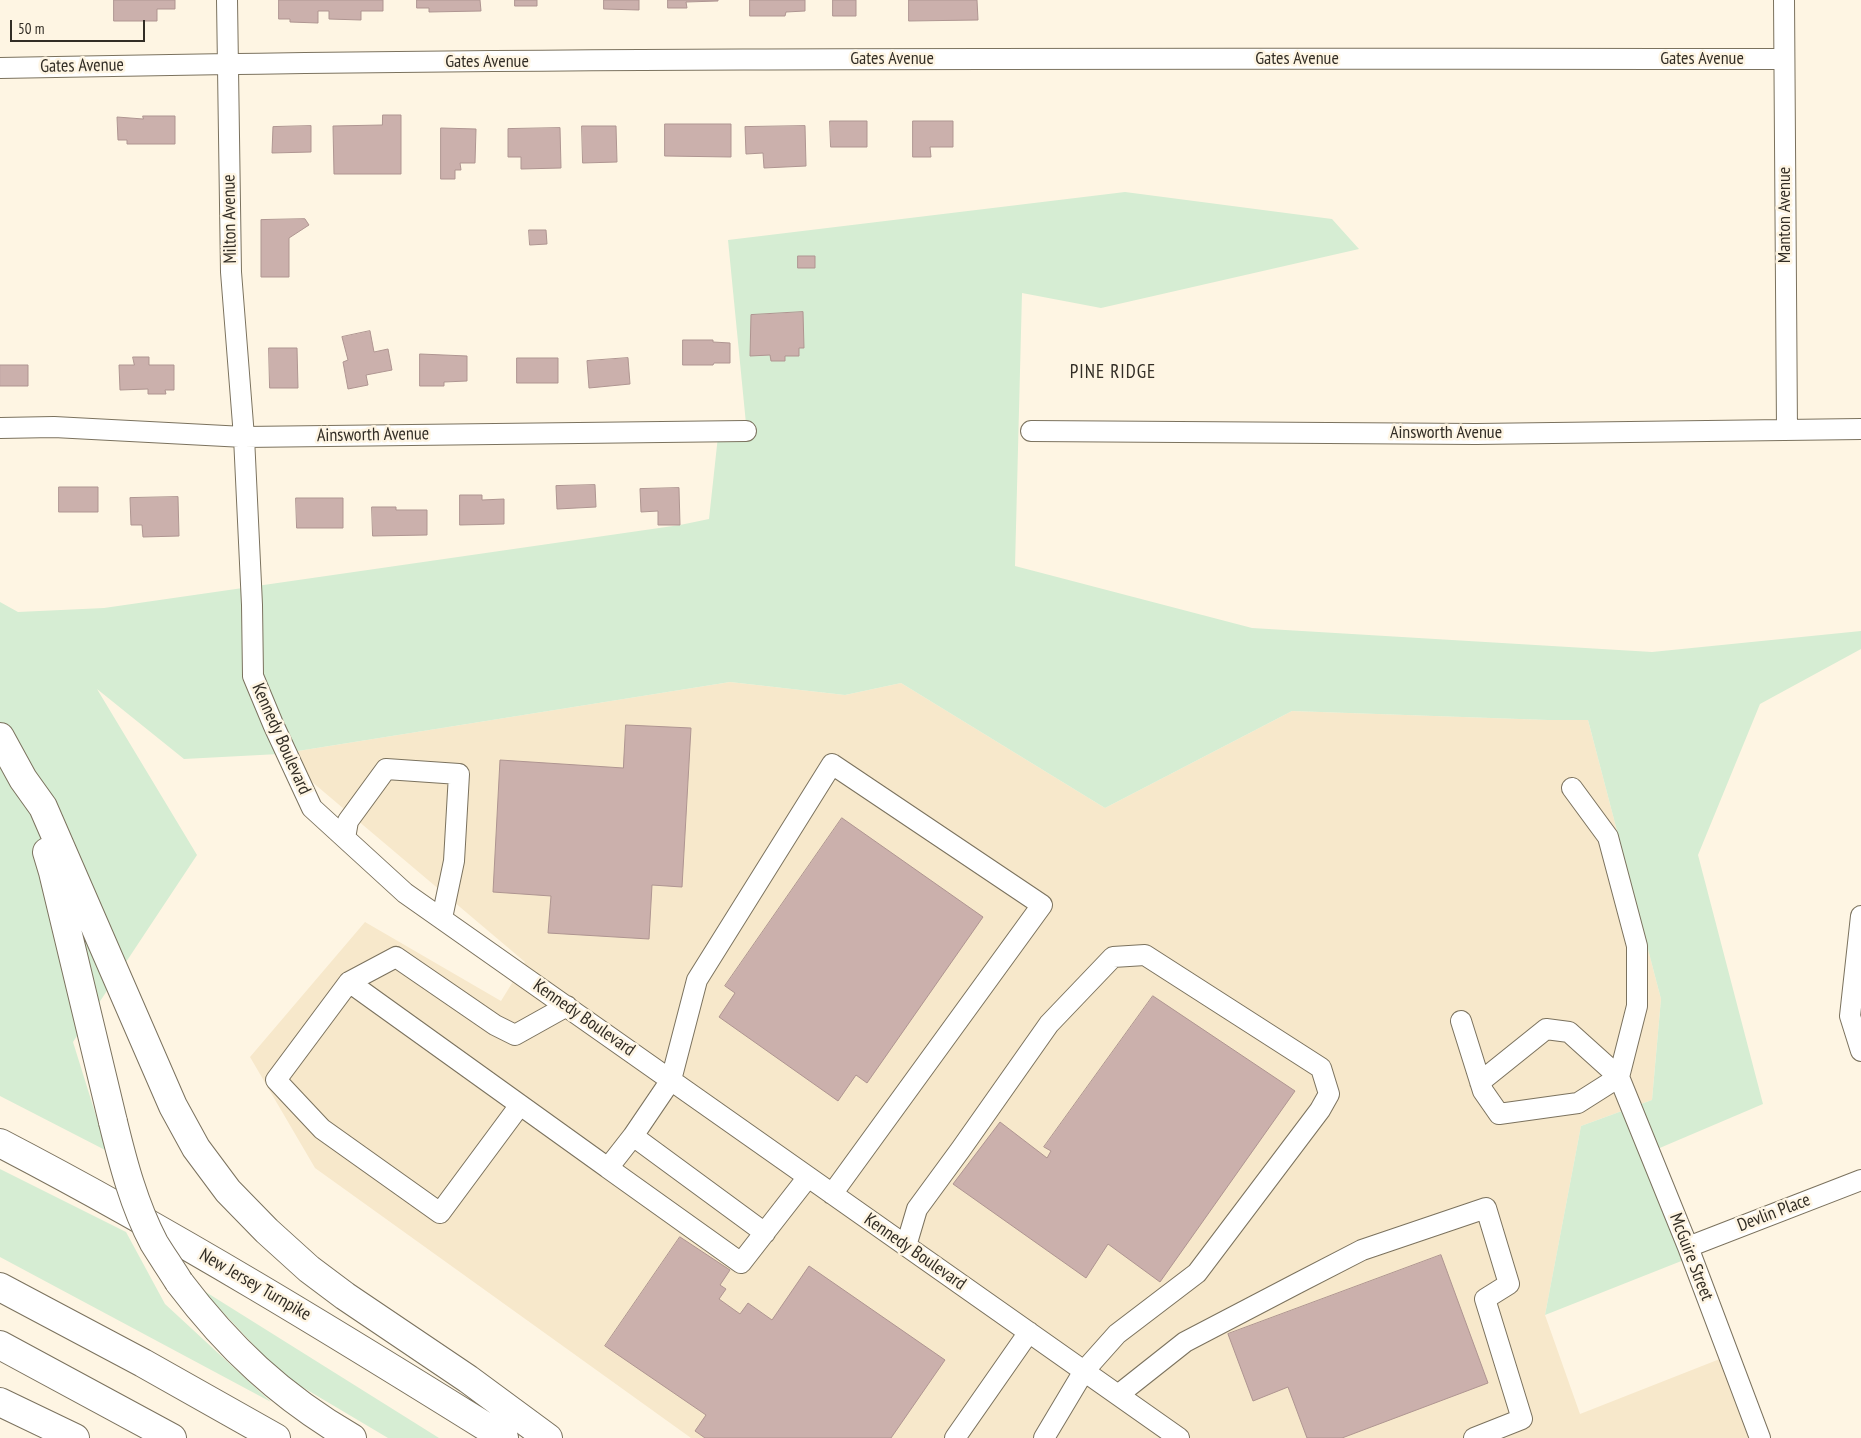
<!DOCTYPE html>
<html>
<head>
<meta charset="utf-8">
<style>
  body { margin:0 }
  #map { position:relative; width:1861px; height:1438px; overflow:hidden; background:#fef5e3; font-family:"PT Sans Narrow",sans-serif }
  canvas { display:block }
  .scale { position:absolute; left:10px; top:20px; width:135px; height:22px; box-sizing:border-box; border:2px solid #322d25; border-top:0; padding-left:6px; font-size:15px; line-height:18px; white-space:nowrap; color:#322d25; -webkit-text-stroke:4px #fef5e3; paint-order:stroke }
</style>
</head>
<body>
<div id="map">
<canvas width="1861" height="1438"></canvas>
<div class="scale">50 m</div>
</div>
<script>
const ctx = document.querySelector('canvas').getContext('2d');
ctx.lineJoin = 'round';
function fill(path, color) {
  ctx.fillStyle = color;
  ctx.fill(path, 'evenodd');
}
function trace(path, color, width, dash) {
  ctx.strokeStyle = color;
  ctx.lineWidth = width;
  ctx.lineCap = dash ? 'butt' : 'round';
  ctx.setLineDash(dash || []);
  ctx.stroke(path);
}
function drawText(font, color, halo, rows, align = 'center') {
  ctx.font = font + ' "PT Sans Narrow",sans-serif';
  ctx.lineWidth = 5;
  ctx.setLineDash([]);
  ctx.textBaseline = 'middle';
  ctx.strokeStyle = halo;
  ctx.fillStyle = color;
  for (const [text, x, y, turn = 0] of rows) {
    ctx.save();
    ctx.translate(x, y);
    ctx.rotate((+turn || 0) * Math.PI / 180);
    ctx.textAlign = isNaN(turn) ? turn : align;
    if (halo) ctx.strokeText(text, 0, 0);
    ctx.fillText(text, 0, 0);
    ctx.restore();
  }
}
fill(new Path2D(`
  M730,682L845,695L901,683L1105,808L1292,711L1548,720H1588L1661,999L1652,1100L1581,1126L1545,1315L1580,1414L1730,1355L1753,1438H691L315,1168L250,1057L365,922L501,1001L525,962L279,754Z`), '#f7e8cb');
fill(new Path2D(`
  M1125,192L1332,219L1359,249L1101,308L1022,293L1015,566L1252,628L1652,652L1861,631V649L1760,704L1698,855L1763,1104L1655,1150L1694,1256L1545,1315L1581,1126L1652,1100L1661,999L1588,720H1548L1292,711L1105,808L901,683L845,695L730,682L279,754L184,759L97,689L197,855L73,1042L107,1151L0,1096V602L18,612L104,608L680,525L709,519L718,436L747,434L728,240Z
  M0,1169L126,1232L165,1304L271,1402L0,1257Z
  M201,1289L439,1438H388L282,1375Z`), '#d6edd3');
const building = new Path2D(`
  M114,0H175V9H157V21H114Z
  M279,0H383V11H361V20L329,19V11H318V23L290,22V19H279Z
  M417,0H480L481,11L429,12V8H417Z
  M515,0H537V6H515Z
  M604,0H639V10L604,9Z
  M668,0H718V1L686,2L687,8H668Z
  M750,0H805V11L786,12L785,16H750Z
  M833,0H856V16H833Z
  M909,0H977L978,20L909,21Z
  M383,115H401V174H334L333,126L382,125Z
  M143,116H175V144H127V140H118L117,117L143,119Z
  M830,121H867V147H831Z
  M913,121H953V147H930L931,157H913Z
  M665,124H731V157L665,156Z
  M311,126V152L272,153L273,127Z
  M582,126H616L617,162L583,163Z
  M805,126L806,166L764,168L763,153L746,154L745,127Z
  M441,128L476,129L475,163H460L461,170H455V179H441Z
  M560,128L561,168L521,169V157H508V129Z
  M305,219L309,225L289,238V277H261V220Z
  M529,230H546L547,244L530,245Z
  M798,256H815V268H798Z
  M803,312L804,348H799V356H785V361H771L770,355L750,356L751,315Z
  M370,331L374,352L388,349L392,370L366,375L368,385L348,389L343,362L348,360L342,337Z
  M683,340H713V342L730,343V363H714L713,365H683Z
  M269,348H297L298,388H270Z
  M420,354L467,356V381L444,382V386H420Z
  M133,357H149V365H174V390H165L166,394H148V389L120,390L119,365H134Z
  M517,358H558V383H517Z
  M628,358L630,384L589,388L587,361Z
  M0,365H28V386H0Z
  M595,485L596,507L557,509L556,486Z
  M59,487H98V512H59Z
  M679,488L680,525H658V511L641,512L640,489Z
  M460,495H482V500L504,499V524L460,525Z
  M178,497L179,536L143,537L142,525H131L130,498Z
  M296,498H343V528H297Z
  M372,507H396V510H427V535L373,536Z
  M626,725L691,728L682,887L652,885L649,939L548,933L551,896L493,892L500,760L623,768Z
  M842,818L983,917L867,1083L856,1075L838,1101L719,1017L735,993L725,986Z
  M1153,996L1295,1091L1160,1282L1108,1244L1086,1278L953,1184L1000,1122L1047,1158L1051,1151L1044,1147Z
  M680,1237L730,1270L720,1285L726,1289L719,1299L740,1314L748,1303L772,1320L809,1266L945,1360L891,1438H705L695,1431L706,1415L605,1346Z
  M1441,1255L1488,1383L1342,1438H1307L1288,1387L1253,1401L1228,1334Z`);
fill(building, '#cbb0ac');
trace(building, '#af9591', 1);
const minor = new Path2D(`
  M227,0L231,272L244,437L252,605L253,676L273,724L312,808L405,893L1179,1438
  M1784,0L1787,430
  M0,68C595,56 1189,59 1784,59
  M0,428L54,427L244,437L746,431
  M1031,431L1476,434L1861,429
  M345,838L348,821L386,769L459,774L454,861L442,918
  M1861,916L1850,1016L1861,1051
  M349,982L396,957L495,1025L515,1035L567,1006
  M1461,1021L1483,1091L1499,1114L1578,1103L1619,1077L1637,1006V946L1608,837L1572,788
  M1480,1082L1546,1029L1569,1032L1619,1077L1688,1247L1760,1438
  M520,1105L440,1213L322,1129L276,1080L349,982L608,1168
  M633,1136L671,1080L697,980L832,764L1042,905L832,1194
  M765,1233L633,1136L608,1168L741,1263L808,1177
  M906,1246L917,1209L961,1149L1049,1024L1113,957L1145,955L1321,1068L1329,1094L1320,1110L1197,1273L1117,1334L1084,1371L1044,1438
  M1688,1247L1861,1180
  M1118,1395L1185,1342L1298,1283L1362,1250L1486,1208L1509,1284L1485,1299L1522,1419L1474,1438
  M955,1438L1029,1332`);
const highway = new Path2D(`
  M0,737L23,779L43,807L173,1106L196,1148L228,1191L267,1231L309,1269L345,1296L468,1379L548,1438
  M47,852L53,872L113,1122
  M0,1143C173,1233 339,1335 504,1438
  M179,1282C228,1347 281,1397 352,1438
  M0,1287L143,1363L276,1438
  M0,1345L172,1438
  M0,1402L75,1438`);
trace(minor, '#7b725e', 22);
trace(highway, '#7b725e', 30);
trace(minor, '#fff', 20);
trace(highway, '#fff', 28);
const highwayBridge = new Path2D(`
  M113,1122C123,1163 134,1205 154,1243C162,1256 171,1269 179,1282`);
trace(highwayBridge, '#7b725e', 30, []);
trace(highwayBridge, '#fff', 28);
drawText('18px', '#322d25', '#fef5e3', [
  ["Gates Avenue",892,59],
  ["Gates Avenue",1297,59],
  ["Gates Avenue",1702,59],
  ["Gates Avenue",487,62],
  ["Gates Avenue",82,66,-1],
  ["Manton Avenue",1785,215,-90],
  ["Milton Avenue",230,219,-91],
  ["Ainsworth Avenue",1446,433],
  ["Ainsworth Avenue",373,435,-1],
  ["Kennedy Boulevard",281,739,66],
  ["Kennedy Boulevard",584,1018,35],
  ["Devlin Place",1774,1213,-21],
  ["Kennedy Boulevard",915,1252,35],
  ["McGuire Street",1691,1257,69],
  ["New Jersey Turnpike",255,1285,30]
]);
ctx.letterSpacing = '1px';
drawText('19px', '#322d25', '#fef5e3', [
  ["PINE RIDGE",1113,373]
]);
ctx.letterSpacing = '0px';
</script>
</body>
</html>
